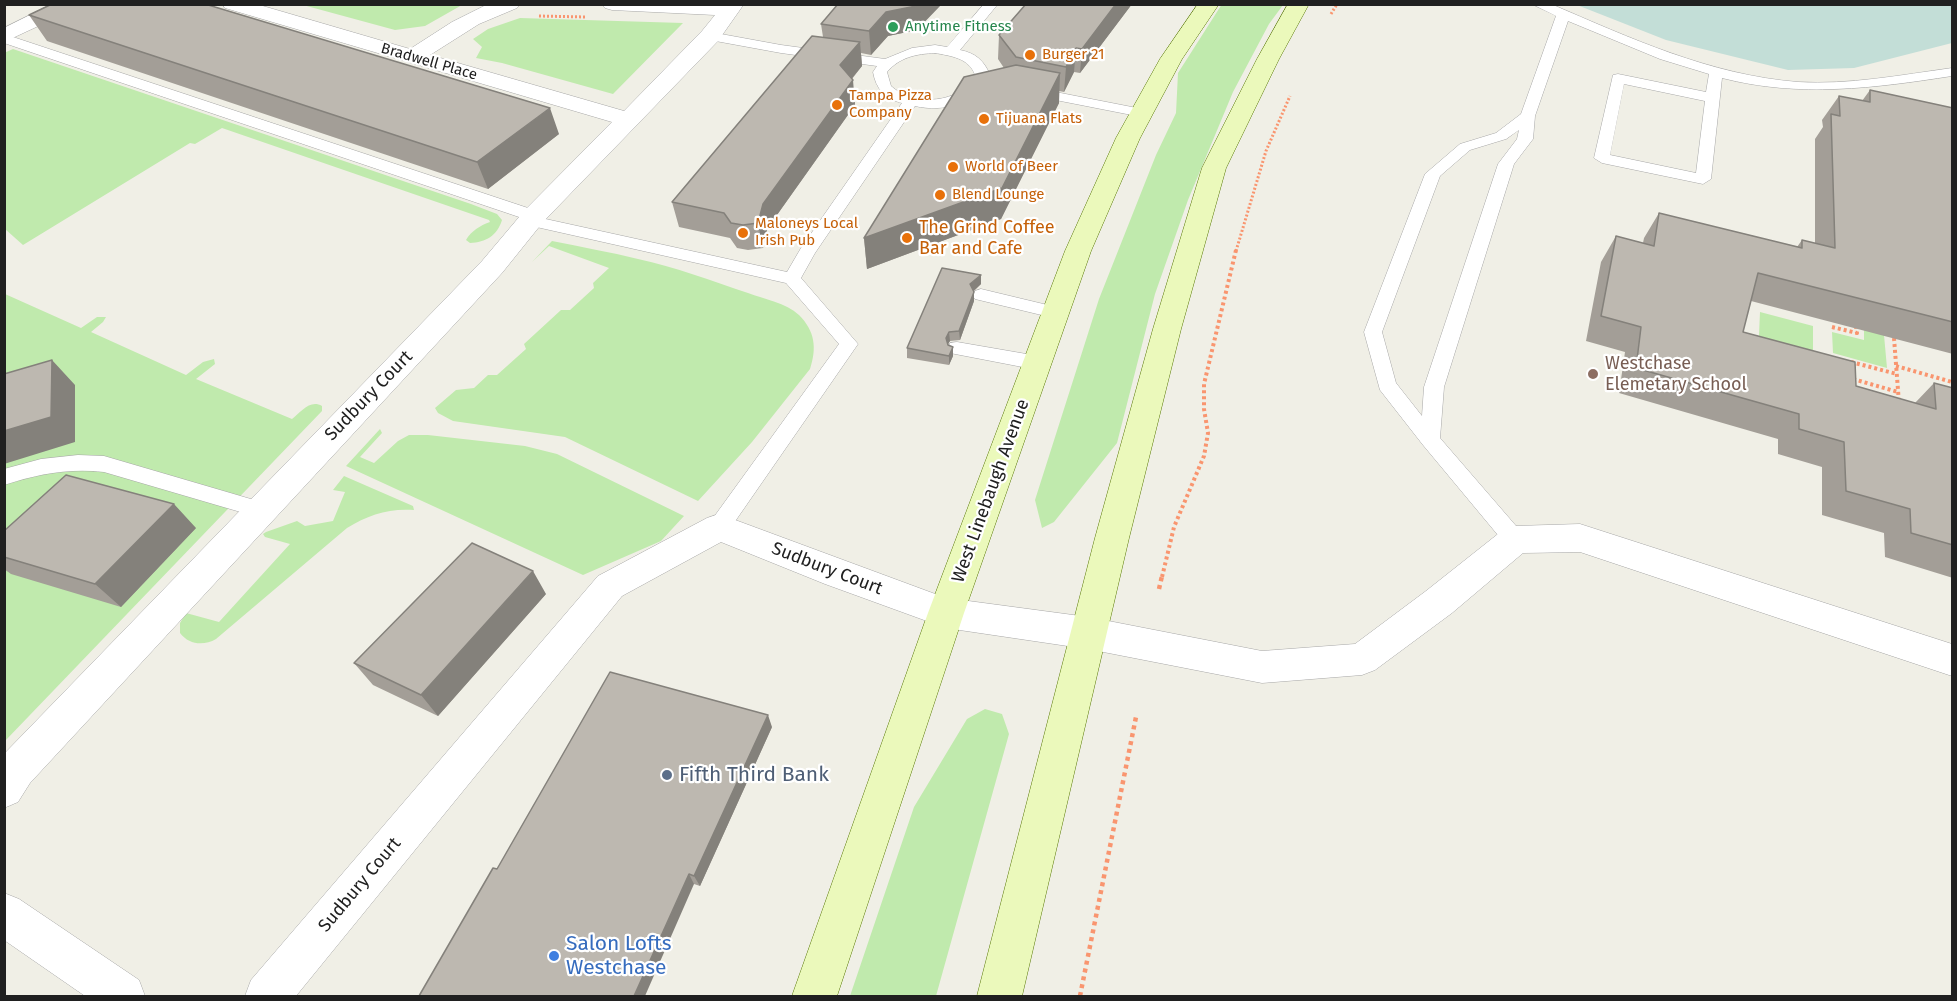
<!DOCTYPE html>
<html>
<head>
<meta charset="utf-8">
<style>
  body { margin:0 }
  #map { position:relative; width:1957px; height:1001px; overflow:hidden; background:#f0efe6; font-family:"Fira Sans",sans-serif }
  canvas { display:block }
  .frame { position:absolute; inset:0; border:6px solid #202020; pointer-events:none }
</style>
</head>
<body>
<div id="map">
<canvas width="1957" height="1001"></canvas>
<div class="frame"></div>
</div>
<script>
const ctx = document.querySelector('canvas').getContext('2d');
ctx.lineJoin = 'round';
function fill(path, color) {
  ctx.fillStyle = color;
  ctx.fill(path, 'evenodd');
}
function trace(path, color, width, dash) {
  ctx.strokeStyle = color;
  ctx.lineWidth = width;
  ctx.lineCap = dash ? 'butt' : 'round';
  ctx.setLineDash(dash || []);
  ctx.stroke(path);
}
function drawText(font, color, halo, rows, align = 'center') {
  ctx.font = font + ' "Fira Sans",sans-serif';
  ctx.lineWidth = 4.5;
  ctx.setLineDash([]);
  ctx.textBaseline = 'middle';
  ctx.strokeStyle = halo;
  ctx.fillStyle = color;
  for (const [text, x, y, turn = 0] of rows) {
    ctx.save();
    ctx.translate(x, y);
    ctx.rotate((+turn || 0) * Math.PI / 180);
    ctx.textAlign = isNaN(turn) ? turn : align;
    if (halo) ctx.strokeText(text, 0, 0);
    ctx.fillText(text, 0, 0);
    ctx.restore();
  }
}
fill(new Path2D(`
  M1222,4L1283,5L1269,24L1233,92L1188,200L1155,294L1117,443L1054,522L1042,528L1035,500L1099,299L1156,155L1176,113L1178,73Z
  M303,5H462L425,26L395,30Z
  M520,18L683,23L613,94L502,63L476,58L482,47L473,39L488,29Z
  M13,49L471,204L497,214L502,220C497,236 486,242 470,243L466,240C471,231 481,225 490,222L489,220L222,128L195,144L190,143L23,245L5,229L4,53Z
  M552,241C581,247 610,252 638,259C675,267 712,281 748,293C764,299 786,303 799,315C815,331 817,348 810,369L752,442L698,501L565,437L453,421L438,413L435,408L456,390L474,388L488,375H497L526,349L524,344L561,310H570L594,288L593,283L609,268L549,246L532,262Z
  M5,294L81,328L97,317H106L103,322L91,332L186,375L203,362L214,359L215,364L196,379L292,419C301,412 310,399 322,406V411L5,741Z
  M1760,312L1813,326V397L1757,381Z
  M1864,329L1884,335L1887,368L1833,353L1832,332L1864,340Z
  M380,429L382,433L360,457L374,463L398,441L409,435H428L525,446L557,454L684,516L661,541L583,575L346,466Z
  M344,476L413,506L414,510C389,508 368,515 347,528L216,639C204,646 189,645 180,633V623L186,613L219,622L290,544L265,537L263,534L266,532L297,521L305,526L333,521L345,492L333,490Z
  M985,709L1002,714L1009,734L936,996H850L914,807L967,719Z`), '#c0eaad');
fill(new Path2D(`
  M1577,5H1952V43L1854,68L1788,70L1666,40Z`), '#c3ded7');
const lane = new Path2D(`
  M984,4H998L960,50C975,53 984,60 990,75C976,103 944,113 915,106L815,253L801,278L858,344L727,533L719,535L711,533L708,527L711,521L839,344L786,283L523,224L521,220L522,218L4,43V34L540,212L541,218L787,272L801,248L902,103C885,99 876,89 873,72L877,66L781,53L710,40L705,39L703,36L705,33L710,32L781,45L885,59L912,48L935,45L947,47ZM935,53C951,56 969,58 975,75C961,104 914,107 891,86L887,72C900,57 916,54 935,53Z
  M1532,4H1551C1630,38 1710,75 1798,82C1849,85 1901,75 1952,68V76C1875,88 1799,98 1722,78L1711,179L1703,184L1602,163L1594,158L1613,75L1618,74L1706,92L1709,74L1660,59L1568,21L1535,116L1533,139L1514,164L1444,387L1440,438L1523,534L1526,540L1523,546L1515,549L1507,546L1423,445L1380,390L1364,332L1425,174L1460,144L1496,133L1521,114L1556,16ZM1624,84L1705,101L1696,173L1610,155ZM1519,130L1517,139L1498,164L1424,387L1422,416L1396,383L1382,332L1440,176L1470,150L1506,139Z
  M1030,87L1142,109L1149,113L1142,117L1025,94L1023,91Z
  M981,289L1060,308L1063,312L1060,316L1054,318L975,299L972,295L975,291Z
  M957,342L1038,356L1045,358L1047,363L1045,368L1038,370L950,353L948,348L950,343Z
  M78,455L104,456L261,502L268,504L272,510L268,516L261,518L104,472C69,468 38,474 4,485V469L41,459Z`);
const street = new Path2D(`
  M52,4H80L77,8L4,42V28Z
  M222,4H256L410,49L452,22L488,4H520L517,8L479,24L430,55L624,111L702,31L715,15L612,10L605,8L602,4H744L718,41L543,222L502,273L30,783L18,802L4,808V754L482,261L525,210L612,122L225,8Z
  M719,514L946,598L1088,617L1262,651L1355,644L1426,591L1503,530L1515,526L1580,524L1952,644V676L1580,552L1523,553L1452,613L1375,670L1362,675L1262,683L1088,649L946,628L825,584L721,542L622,596L296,996H245L251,980L598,576L707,518Z
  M4,893L19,899L139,980L145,996H85L4,940Z`);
const secondary = new Path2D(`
  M1198,4H1219L1182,59L1140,138L1091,251L964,613L837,996H792L928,613L1065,251L1116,138L1160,59Z
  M1288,4H1309L1279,59L1226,168L1181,329L1129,538L1022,996H977L1095,538L1153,329L1202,168L1257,59Z`);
trace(lane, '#a7a7a7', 1);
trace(street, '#a7a7a7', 1);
trace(secondary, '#587805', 1);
trace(new Path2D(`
  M1331,14L1337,4
  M539,16L586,17
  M1236,251L1266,151L1290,96`), '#f9956f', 3, [2, 2]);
trace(new Path2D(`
  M1832,327L1857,333L1856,327
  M1894,338L1899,403
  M1851,362L1897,374
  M1896,366L1952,382
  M1853,379L1898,392
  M1162,577L1174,527L1204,456L1208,433L1204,409V384L1236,250`), '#f9956f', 4, [3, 3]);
trace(new Path2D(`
  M1159,589L1162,576
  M1080,996L1136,717`), '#f9956f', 4.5, [4, 4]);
fill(lane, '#fff');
fill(street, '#fff');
fill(secondary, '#ebf9bb');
fill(new Path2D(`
  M1132,4L1080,73L1074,72L1064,92L1059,91V103L1001,219L867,269L864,238L1004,68L998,59L999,35Z
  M29,15L559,134L488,189L47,41Z
  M821,24L917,30L888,36L871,55L861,53L862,66L852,79L855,105L767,229L763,248L748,250L737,248L730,238L679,227L672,202L823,37Z
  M1870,90L1953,108V354L1751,301L1743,332L1856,386L1915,403L1934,383L1953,388V578L1885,557L1884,533L1822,515V467L1778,454V439L1619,393L1625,352L1586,341L1601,262L1616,236L1643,243L1644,238L1659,213L1797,247L1802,240L1815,244V139L1823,127L1822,120L1839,96L1862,101Z
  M981,275V284L974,291V301L960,340L950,341L948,344L953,356L949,365L907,358V348Z
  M196,528L121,607L11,574L4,569V531Z
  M546,594L438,716L373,685L354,663Z
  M772,727L700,886L694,884L497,869Z`), '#a39e97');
fill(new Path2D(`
  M918,4H942L917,30L888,36L871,55L869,31L886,12Z
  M1116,4H1132L1080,73L1082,49Z
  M860,42L862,66L843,89L840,65Z
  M1076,48L1074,72L1064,92L1066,67Z
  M1060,73L1059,103L1001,219L867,269L864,238Z
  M853,80L855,105L767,229L763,248L758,223L763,204Z
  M550,108L559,134L488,189L477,162Z
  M981,275V284L970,294V284Z
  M974,292V301L960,340L959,331Z
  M949,332L950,341L946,347V338Z
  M953,347V356L949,365V356Z
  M52,360L75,385V442L4,464V431Z
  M174,504L196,528L121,607L95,584Z
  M533,571L546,594L438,716L421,695Z
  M768,715L772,727L700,886L694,876Z
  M689,874L694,884L645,996H634Z`), '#84817b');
const building = new Path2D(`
  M52,4H205L550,108L477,162L29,15Z
  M838,4H918L916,6L886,12L869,31L821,24Z
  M1026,4H1116L1082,49L1076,48L1066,67L1016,57L999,35Z
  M812,36L860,42L840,65L853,80L763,204L758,223L743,225L731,223L724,213L672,202Z
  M1016,65L1060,73L1002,188L864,238L964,77Z
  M1870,90L1953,108V322L1758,273L1743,332L1855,362L1856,386L1936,409L1934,383L1953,388V545L1911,533L1910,509L1846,491L1844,442L1799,429V414L1636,368L1641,327L1601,316L1616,236L1654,246L1659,213L1802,248V240L1835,248L1831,114L1840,116L1839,96L1870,102Z
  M942,268L981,275L970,284L974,292L959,331L949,332L946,338L948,345L953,347L949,356L907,348Z
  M52,360L51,417L4,431V374Z
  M66,475L174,504L95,584L4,557V531Z
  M472,543L533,571L421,695L354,663Z
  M610,672L768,715L694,876L689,874L634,996H419L493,868L497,869Z`);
fill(building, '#bdb8b0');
trace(building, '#84817b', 1.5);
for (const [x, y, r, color] of [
  [893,27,6,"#2e9e5b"],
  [1030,55,6,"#e8710a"],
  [837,105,6,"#e8710a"],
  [984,119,6,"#e8710a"],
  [953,167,6,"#e8710a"],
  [940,195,6,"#e8710a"],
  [743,233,6,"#e8710a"],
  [907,238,6,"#e8710a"],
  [1593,374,6,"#8d6e63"],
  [667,775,6,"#5c6f8a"],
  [554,956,6,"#3f7fe0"]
]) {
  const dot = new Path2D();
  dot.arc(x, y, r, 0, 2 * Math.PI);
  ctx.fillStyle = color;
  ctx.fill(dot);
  trace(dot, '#fff', 2);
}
drawText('15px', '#27864d', '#fff', [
  ["Anytime Fitness",905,27]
], 'left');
drawText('15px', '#c56008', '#fff', [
  ["Burger 21",1042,55],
  ["Tampa Pizza",849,96],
  ["Company",849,113],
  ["Tijuana Flats",996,119],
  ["World of Beer",965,167],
  ["Blend Lounge",952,195],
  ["Maloneys Local",755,224],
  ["Irish Pub",755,241]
], 'left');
drawText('15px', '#202020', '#fff', [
  ["Bradwell Place",429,62,16]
]);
drawText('18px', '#c56008', '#fff', [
  ["The Grind Coffee",919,228],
  ["Bar and Cafe",919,249]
], 'left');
drawText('18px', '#785e54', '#fff', [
  ["Westchase",1605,364],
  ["Elemetary School",1605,385]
], 'left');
drawText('18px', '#202020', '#fff', [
  ["Sudbury Court",369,396,-46],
  ["West Linebaugh Avenue",991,491,-70],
  ["Sudbury Court",827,569,21],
  ["Sudbury Court",360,885,-50]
]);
drawText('21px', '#4e5e75', '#fff', [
  ["Fifth Third Bank",679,775]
], 'left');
drawText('21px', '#366cbe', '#fff', [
  ["Salon Lofts",566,944],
  ["Westchase",566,968]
], 'left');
</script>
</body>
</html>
